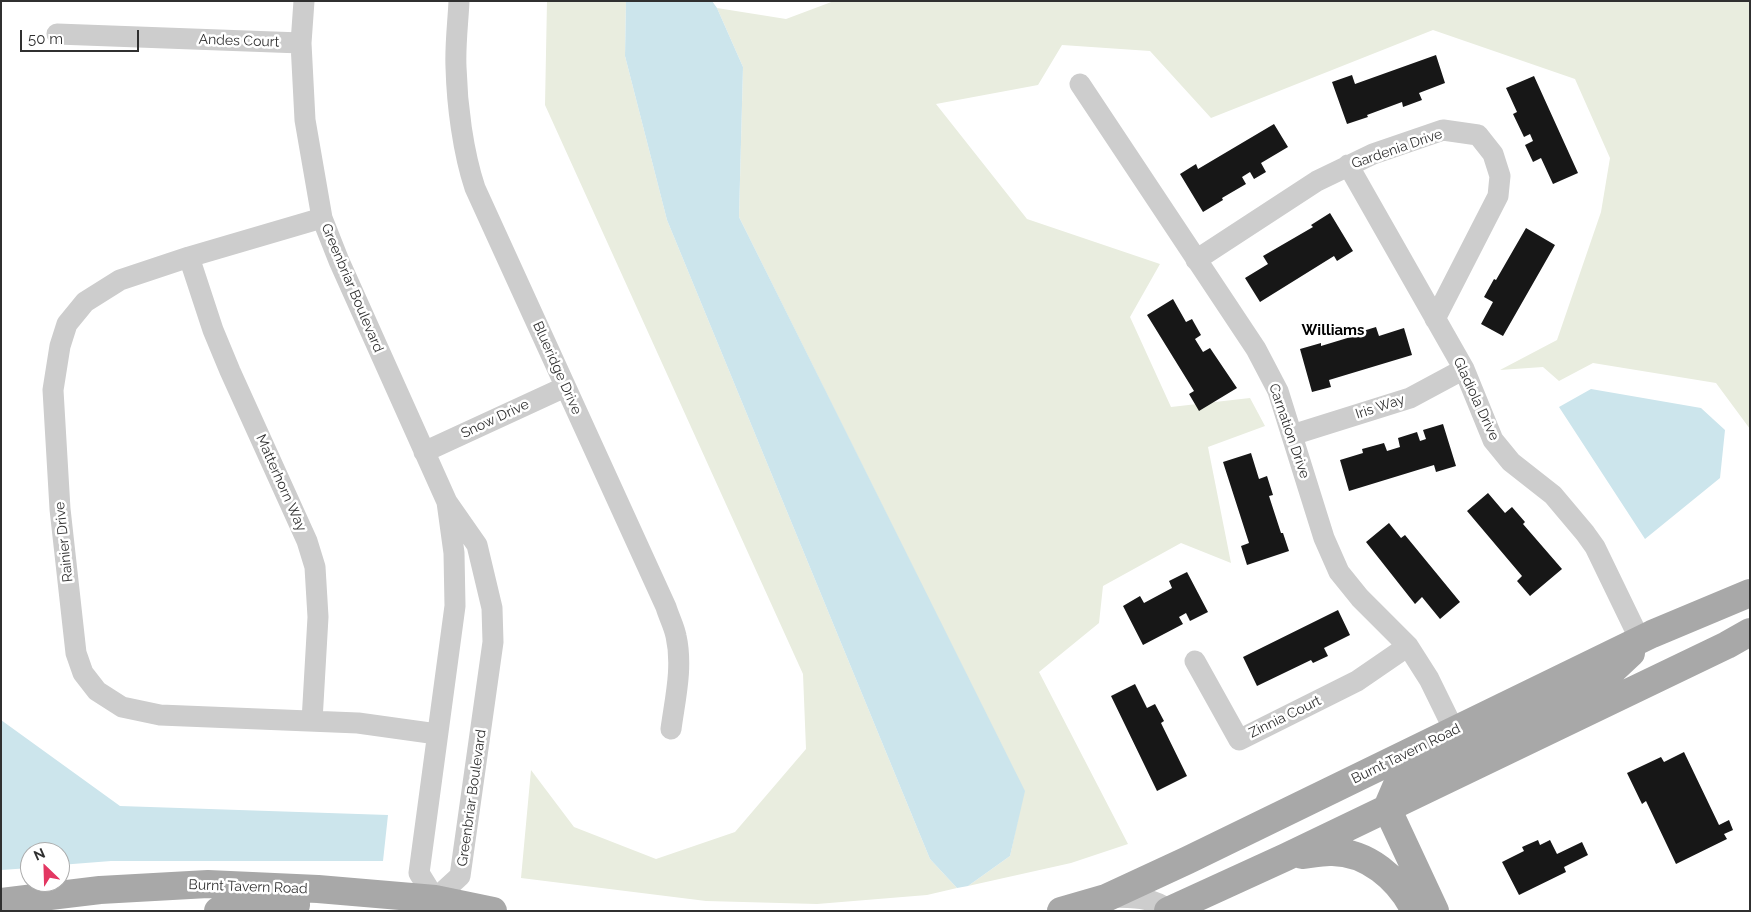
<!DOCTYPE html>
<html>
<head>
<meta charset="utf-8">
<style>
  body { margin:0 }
  #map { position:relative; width:1751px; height:912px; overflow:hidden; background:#fff; font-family:Raleway,sans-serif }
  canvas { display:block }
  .frame { position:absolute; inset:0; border:2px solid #303030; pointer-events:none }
  .north { position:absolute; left:20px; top:842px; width:50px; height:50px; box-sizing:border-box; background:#fff; border:1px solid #acacac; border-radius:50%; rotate:336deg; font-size:14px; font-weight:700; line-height:20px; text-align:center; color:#303030 }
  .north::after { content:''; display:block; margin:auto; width:18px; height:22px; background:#e33762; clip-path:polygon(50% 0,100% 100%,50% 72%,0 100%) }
  .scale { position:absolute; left:20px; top:30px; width:119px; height:22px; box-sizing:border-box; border:2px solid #303030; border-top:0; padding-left:6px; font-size:15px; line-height:18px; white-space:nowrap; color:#303030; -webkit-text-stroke:4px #fff; paint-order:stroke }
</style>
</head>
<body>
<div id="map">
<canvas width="1751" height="912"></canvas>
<div class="frame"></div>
<div class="north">N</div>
<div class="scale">50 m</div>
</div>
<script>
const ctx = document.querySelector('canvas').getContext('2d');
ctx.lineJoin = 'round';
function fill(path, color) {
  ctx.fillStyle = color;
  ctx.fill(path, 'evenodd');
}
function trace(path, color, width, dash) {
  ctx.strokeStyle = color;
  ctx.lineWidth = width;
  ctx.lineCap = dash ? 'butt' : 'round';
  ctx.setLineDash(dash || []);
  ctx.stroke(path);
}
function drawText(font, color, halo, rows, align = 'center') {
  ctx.font = font + ' Raleway,sans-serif';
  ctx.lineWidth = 5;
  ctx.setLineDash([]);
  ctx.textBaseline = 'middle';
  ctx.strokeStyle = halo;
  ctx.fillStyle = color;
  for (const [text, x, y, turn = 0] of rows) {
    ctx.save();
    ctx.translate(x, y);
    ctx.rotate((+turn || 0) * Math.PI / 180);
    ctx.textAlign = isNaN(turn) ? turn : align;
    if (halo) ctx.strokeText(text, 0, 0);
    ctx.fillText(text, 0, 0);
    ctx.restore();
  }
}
fill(new Path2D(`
  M547,1H626L625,56L667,220L930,859L957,888L927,895L817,904L706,901L521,878L531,770L574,827L656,859L735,832L806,749L803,674L545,105Z
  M834,1H1750V429L1716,383L1593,363L1559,381L1543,367L1500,370L1557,340L1601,212L1610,158L1575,79L1433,30L1211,118L1150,51L1062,45L1038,85L936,104L1027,219L1160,264L1130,317L1171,407L1250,398L1265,426L1208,447L1231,563L1181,543L1103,586L1099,623L1039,672L1128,844L1071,863L968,886L1010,856L1024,791L739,217L743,67L717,8L786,19Z`), '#e9eddf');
fill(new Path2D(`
  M626,1H712L717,8L743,67L739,217L1025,791L1010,856L968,886L957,888L930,859L667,220L625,56Z
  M1591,389L1701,408L1725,430L1720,478L1645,539L1559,407Z
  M1,720L120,806L388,815L383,861H111L60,865V852H30V868L1,870Z`), '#cce5ec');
fill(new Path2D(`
  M1436,55L1445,83L1419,93L1422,100L1403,107L1402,102L1367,115L1368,117L1347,124L1332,82L1352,75L1355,84Z
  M1534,76L1578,173L1553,184L1541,158L1533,162L1525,145L1533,141L1530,134L1524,137L1513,114L1517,112L1506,88Z
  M1274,124L1288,147L1261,163L1266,172L1254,179L1250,172L1242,177L1246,184L1222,198L1223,200L1203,212L1180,174L1196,164L1198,169Z
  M1330,213L1353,251L1337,261L1334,256L1260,302L1245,278L1268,264L1263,256L1313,227L1311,225Z
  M1526,228L1555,245L1503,336L1481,324L1493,302L1484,297L1494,279L1496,280Z
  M1173,299L1186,322L1192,319L1201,335L1195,339L1203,352L1210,348L1237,388L1199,411L1189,394L1194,391L1147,315Z
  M1376,327L1379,336L1404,328L1412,355L1329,380L1331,387L1312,392L1300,349L1321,343V346L1354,336L1353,334Z
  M1443,424L1456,466L1436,472L1434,465L1349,491L1340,460L1363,453L1362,449L1384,443L1387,451L1400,447L1398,438L1417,432L1420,441L1426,439L1423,430Z
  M1251,453L1259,479L1267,476L1273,495L1269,496L1281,533H1283L1289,551L1247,565L1241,546L1249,543L1223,462Z
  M1488,493L1505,513L1512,507L1525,522L1523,524L1562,569L1530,596L1517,581L1522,576L1467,511Z
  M1389,523L1401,538L1405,535L1460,602L1440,619L1422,597L1415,604L1366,542Z
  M1187,572L1208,612L1190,621L1186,613L1179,617L1183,624L1143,645L1123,606L1140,596L1144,603L1172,588L1169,581Z
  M1338,610L1350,635L1324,648L1328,656L1313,663L1311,660L1257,686L1243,657Z
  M1135,684L1147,708L1155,704L1164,721L1161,723L1187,776L1157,791L1111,696Z
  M1684,752L1719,825L1729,820L1733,830L1724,834L1727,839L1676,864L1646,801L1642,804L1627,773L1661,757L1664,762Z
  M1538,840L1540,845L1550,840L1557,854L1582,842L1588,855L1564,867L1566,872L1519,895L1502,862L1524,851L1522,847Z`), '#171717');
trace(new Path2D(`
  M304,1L301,43L305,120L322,218L339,261L447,502L477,545L492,608L493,642L460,876L435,899L419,873L455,606L454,553L447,502
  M459,1C458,23 455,45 456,67C457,105 463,152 475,188L666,607C669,617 674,626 676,636C683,667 675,699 671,729
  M57,34L301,43
  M1080,84L1256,349L1278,391L1324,538L1339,572L1360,598L1408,646L1429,679L1454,730
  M1348,165L1464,369L1493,440L1511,462L1553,495L1585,533L1595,547L1640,640
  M322,218L189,257L120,280L85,302L67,324L60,346L53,390L60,509L76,653L83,673L97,691L122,707L160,715L358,723L437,734
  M189,257L213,330L230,371L307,541L315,567L318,617L312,721
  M1196,260L1317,181L1373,154L1443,130L1478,135L1493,154L1500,176L1498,196L1435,319
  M1292,435L1410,398L1464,369
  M424,452L565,387
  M1195,661L1239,740L1357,681L1408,646
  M1110,897C1131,897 1153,897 1171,911`), '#cdcdcd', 21);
trace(new Path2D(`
  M1302,855C1311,854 1321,852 1330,852C1367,851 1399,879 1415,911
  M1,902L100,890L208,884L318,889L435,899L493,911
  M253,908L270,903L296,905
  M218,911L253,908L257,911
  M1061,911L1106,898L1188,860L1652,634L1750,593
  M1168,911L1286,857L1727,645L1750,632
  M1435,911L1387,808L1396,787L1412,774L1600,682L1631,653`), '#a8a8a8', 28);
drawText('14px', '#303030', '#fff', [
  ["Andes Court",239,41,2],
  ["Gardenia Drive",1397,149,-19],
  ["Greenbriar Boulevard",352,288,67],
  ["Blueridge Drive",557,368,66],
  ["Gladiola Drive",1476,399,65],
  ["Iris Way",1380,407,-18],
  ["Snow Drive",495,419,-25],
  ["Carnation Drive",1289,431,71],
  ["Matterhorn Way",281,483,66],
  ["Rainier Drive",64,542,-96],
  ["Zinnia Court",1285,717,-26],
  ["Burnt Tavern Road",1406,754,-26],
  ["Greenbriar Boulevard",472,798,-82],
  ["Burnt Tavern Road",248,887,2]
]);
drawText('bold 15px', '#000', '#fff', [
  ["Williams",1333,330]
]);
</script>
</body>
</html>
